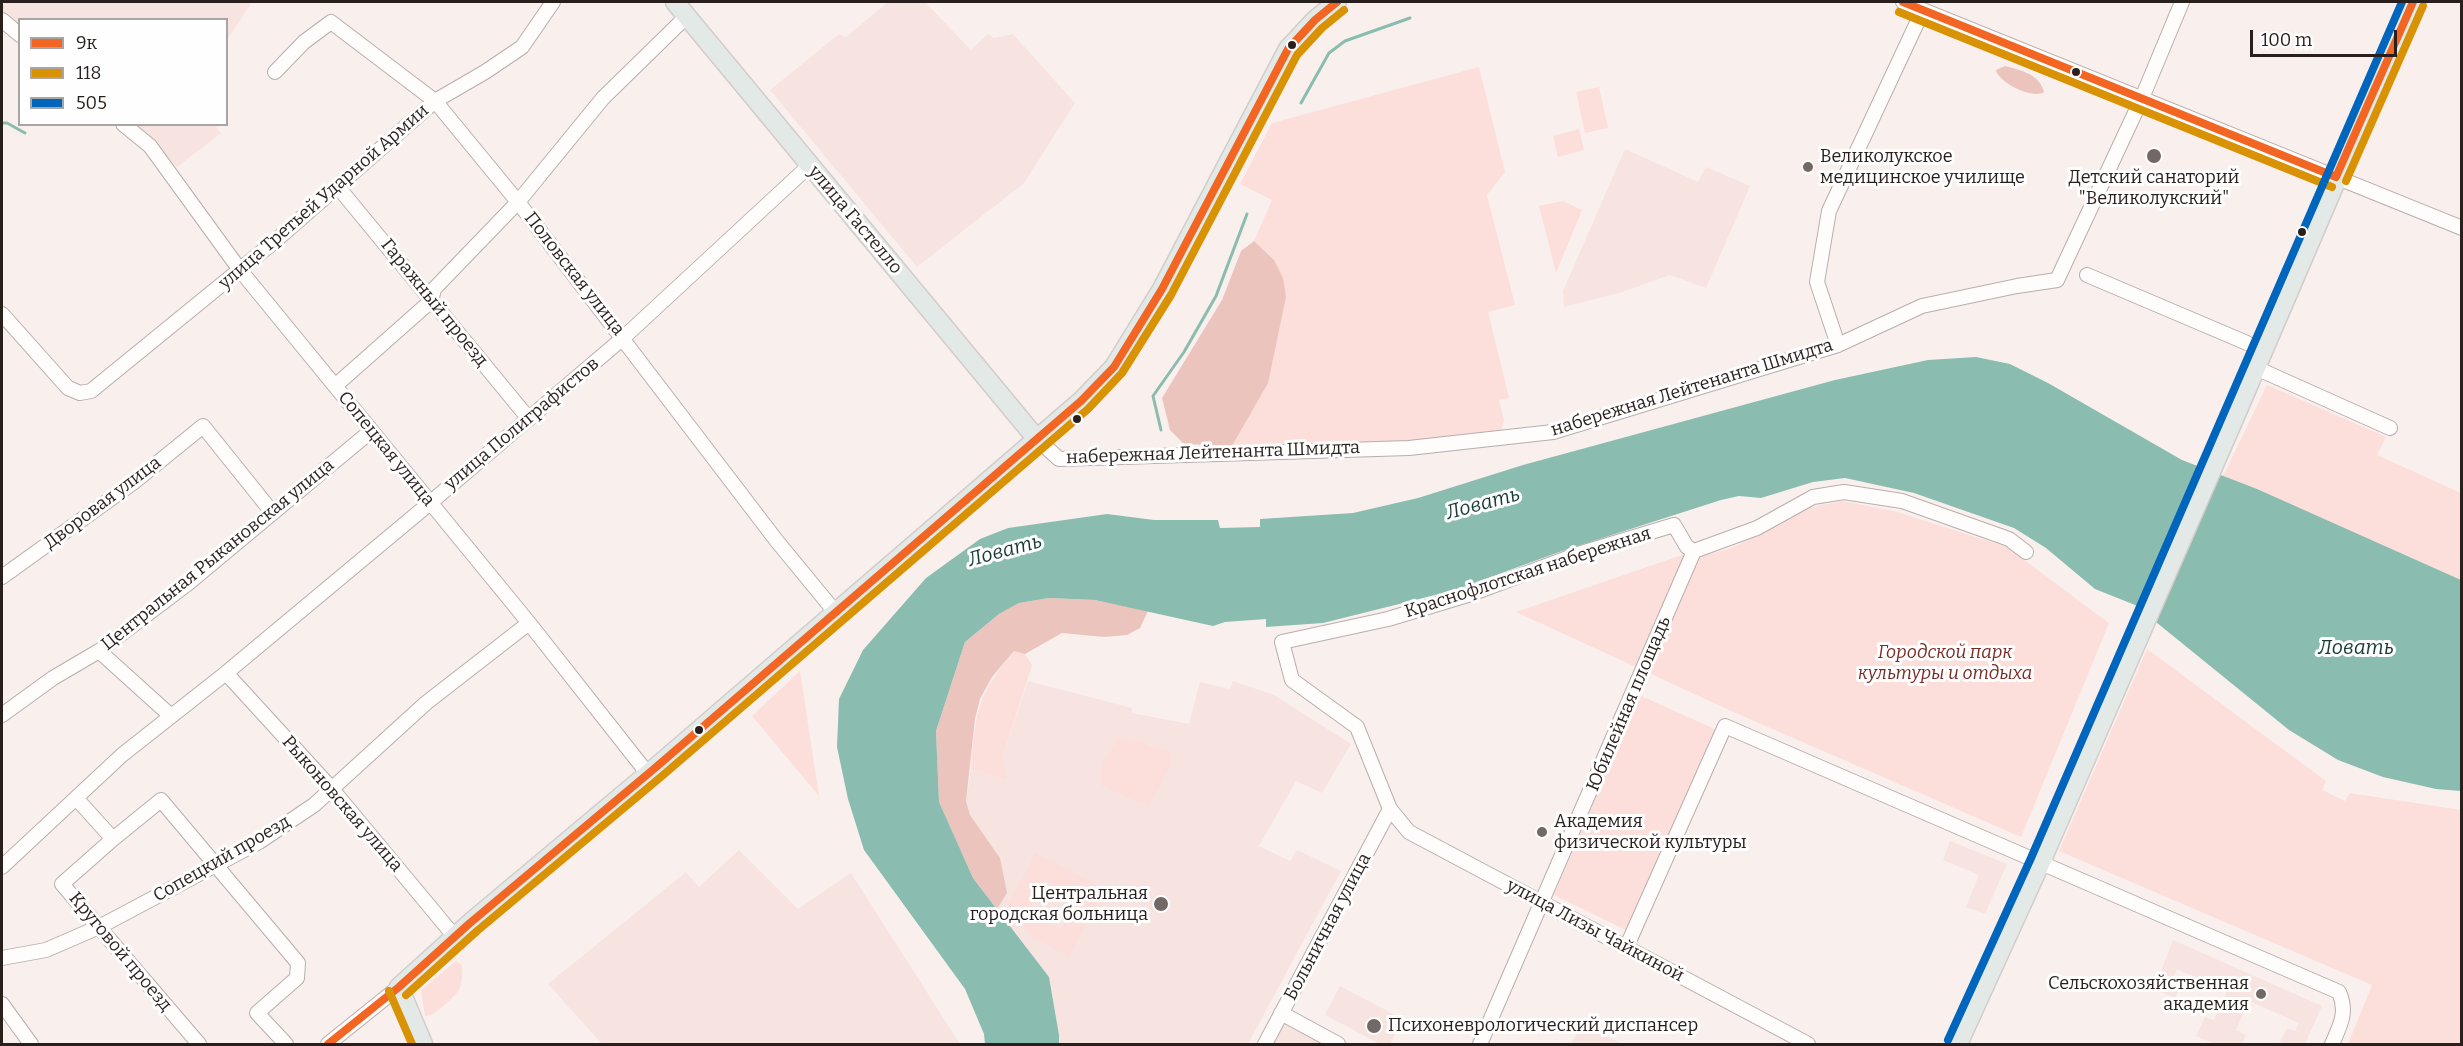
<!DOCTYPE html>
<html>
<head>
<meta charset="utf-8">
<style>
  body { margin:0 }
  #map { position:relative; width:2463px; height:1046px; overflow:hidden; background:#f9f0ee; font-family:Bitter,serif }
  canvas { display:block }
  .frame { position:absolute; inset:0; border:3px solid #291f1d; pointer-events:none }
  .legend { position:absolute; left:18px; top:18px; width:210px; height:108px; box-sizing:border-box; background:#fefefe; border:2px solid #a9a5a4; margin:0; padding:8px 10px; list-style:none; font-size:18px; color:#291f1d }
  .legend li { display:flex; align-items:center; gap:12px; height:30px }
  .legend b { width:30px; border:2px solid #a9a5a4 }
  .scale { position:absolute; left:2250px; top:30px; width:147px; height:27px; box-sizing:border-box; border:3px solid #291f1d; border-top:0; padding-left:8px; font-size:18px; line-height:21px; white-space:nowrap; color:#291f1d; -webkit-text-stroke:4px #fefefe; paint-order:stroke }
</style>
</head>
<body>
<div id="map">
<canvas width="2463" height="1046"></canvas>
<div class="frame"></div>
<ul class="legend">
<li><b style="height:8px;background:#f26522"></b>9к</li>
<li><b style="height:8px;background:#d89204"></b>118</li>
<li><b style="height:8px;background:#0065bd"></b>505</li>
</ul>
<div class="scale">100 m</div>
</div>
<script>
const ctx = document.querySelector('canvas').getContext('2d');
ctx.lineJoin = 'round';
function fill(path, color) {
  ctx.fillStyle = color;
  ctx.fill(path, 'evenodd');
}
function trace(path, color, width, dash) {
  ctx.strokeStyle = color;
  ctx.lineWidth = width;
  ctx.lineCap = dash ? 'butt' : 'round';
  ctx.setLineDash(dash || []);
  ctx.stroke(path);
}
function drawText(font, color, halo, rows, align = 'center') {
  ctx.font = font + ' Bitter,serif';
  ctx.lineWidth = 6;
  ctx.setLineDash([]);
  ctx.textBaseline = 'middle';
  ctx.strokeStyle = halo;
  ctx.fillStyle = color;
  for (const [text, x, y, turn = 0] of rows) {
    ctx.save();
    ctx.translate(x, y);
    ctx.rotate((+turn || 0) * Math.PI / 180);
    ctx.textAlign = isNaN(turn) ? turn : align;
    if (halo) ctx.strokeText(text, 0, 0);
    ctx.fillText(text, 0, 0);
    ctx.restore();
  }
}
fill(new Path2D(`
  M2,2H252L227,40L226,20H20L19,27L2,13Z
  M888,2H925L971,50L988,34L994,38L1013,34L1075,103L1024,183L917,267L770,90L839,34L846,37Z
  M135,125H215L221,133L177,167Z
  M1625,149L1698,182L1706,167L1750,186L1706,288L1670,275L1619,293L1564,307L1563,291Z
  M1028,681L1132,708V713L1189,724L1200,682L1230,689L1233,681L1274,695L1351,744L1322,793L1296,781L1259,846L1290,861L1297,850L1341,871L1248,1044H1059V1035L1049,977L997,909L1001,899L1000,858L970,815L966,801L971,769L1007,780L1003,756Z
  M1950,841L2007,864L1985,914L1966,907L1979,875L1943,860Z
  M739,850L798,909L851,873L960,1044H602L548,984L686,872L699,887Z
  M2173,940L2322,1006L2305,1044H2279L2287,1028L2295,1031L2299,1023L2249,1001L2236,1030L2246,1035L2242,1044H2215L2196,1036L2205,1017L2214,1020L2227,991L2177,969L2173,978L2182,982L2175,998L2154,989Z
  M1340,986L1403,1019L1390,1044H1380L1325,1015Z
  M1282,1019L1330,1044H1269Z
  M1582,1024L1622,1044H1571Z`), '#f7e3df');
fill(new Path2D(`
  M1479,67L1505,172L1487,195L1515,305L1488,312L1509,398L1499,400L1504,420L1501,430L1411,441L1232,446L1247,418L1274,260L1254,241L1272,200L1240,184L1272,123Z
  M1599,87L1608,128L1585,133L1576,92Z
  M1579,129L1584,150L1558,157L1553,136Z
  M1563,201L1582,210L1556,273L1539,206Z
  M2267,385L2386,437L2377,455L2461,493V580L2223,476Z
  M1842,501L1894,511L2007,547L2109,623L2021,837L1738,714L1516,612L1682,555C1729,561 1769,525 1810,508C1820,504 1832,504 1842,501Z
  M2147,649L2326,781L2322,790L2345,801L2350,793L2461,810V1044H2348L2372,985L2059,851Z
  M1014,651L1025,654L1032,665L1003,756L1007,780L971,769C976,711 976,697 1014,651Z
  M800,671L819,796L752,716Z
  M1639,695L1717,730L1630,932L1554,895Z
  M1120,740L1136,741L1171,753L1170,765L1148,806L1101,785L1102,762Z
  M1036,853L1104,889L1069,956L1036,939L1007,907ZM1044,879L1078,897L1061,930L1027,912Z
  M456,961L462,965C463,988 460,992 442,1007C436,1012 432,1016 425,1016L421,990Z`), '#fcdeda');
fill(new Path2D(`
  M2005,66C2020,70 2040,74 2044,92C2033,100 1998,82 1996,70Z
  M1254,241L1274,260L1283,278L1286,297L1268,383L1232,446L1184,444L1170,430L1162,398L1222,300L1241,251Z
  M1049,598L1095,600L1148,611L1140,628L1127,635L1104,637L1062,633L1025,654L1014,651L992,677L980,699L975,719L966,801L970,815L1000,858L1007,893L997,909L973,878L939,803L936,731L965,642L999,614L1019,603Z`), '#ecc4be');
fill(new Path2D(`
  M1976,357L2010,364L2048,383L2182,460L2257,489L2461,580V791L2436,789L2383,777L2338,760L2289,730L2135,605L2095,589L2046,548L2014,528L1914,493L1845,478L1813,482L1761,498L1739,496L1721,500L1562,551L1455,590L1323,623L1266,627V619L1225,622L1213,626L1095,600L1049,598L1019,603L999,614L965,642L936,731L939,802L973,878L1049,977L1059,1035V1044H985L984,1034L965,989L864,850L848,799L837,747L839,699L863,650L926,578L980,539L1008,528L1107,514L1154,520H1218L1220,528L1260,527V519L1353,513L1418,498L1523,465L1835,380L1928,360Z`), '#8bbcb0');
trace(new Path2D(`
  M1301,103L1329,53L1345,41L1410,18
  M2,123H7L25,133
  M1161,430L1153,396L1184,352L1216,296L1247,214`), '#8bbcb0', 3);
const minor = new Path2D(`
  M1903,2L2462,228
  M2,20L20,35
  M275,72L304,42L331,22L435,101L518,202L776,540L836,613
  M123,124L150,146L240,270L529,623L648,774
  M338,187L529,419
  M2087,275L2247,343
  M2,314L68,388L80,393L91,391L275,241L435,101L485,72L522,47L553,2
  M1838,345L1817,282L1829,211L1923,10
  M2256,368L2390,428
  M335,386L431,301L434,289L518,202L603,98L687,16
  M1036,438L1059,459L1409,448L1553,432L1838,345L1922,306L2017,286L2057,280L2142,98L2182,2
  M1694,551L1687,547L1674,525L1578,554L1471,594L1388,619L1282,642L1292,680L1357,727L1390,809L1409,832L1808,1044
  M1694,551L1757,528L1813,497L1844,492L1902,501L2009,539L2026,552
  M2,577L134,482L203,426L272,512
  M99,651L171,716
  M226,673L332,789L455,937
  M2,715L53,678L99,651L186,585L371,431
  M76,798L113,839L161,800L298,963L297,978L257,1013L286,1044
  M113,839L62,884L199,1044
  M2,867L122,755L226,673L430,503L623,338L810,165
  M1626,948L1725,726L2339,992C2348,1012 2340,1026 2332,1044
  M2,958L46,950L99,927L259,842L314,805L426,703L529,623
  M2,1004L31,1044
  M1281,1013L1338,1044
  M328,1044L399,987
  M1265,1044L1390,809
  M1480,1044L1694,551`);
const major = new Path2D(`
  M675,2L1036,438
  M423,1044L399,987L470,923L655,768L1081,401L1114,367L1162,289L1288,49L1315,20L1337,2
  M1958,1044L2041,862L2234,419L2413,2`);
trace(minor, '#b7aead', 16);
trace(major, '#d2cdcb', 21);
trace(minor, '#fefdfc', 14);
trace(major, '#e2e9e7', 18);
trace(new Path2D(`
  M1903,2L2336,177
  M2336,177L2413,2
  M328,1044L399,987L470,923L655,768L1081,401L1114,367L1162,289L1288,49L1315,20L1337,2`), '#f26522', 8);
trace(new Path2D(`
  M1899,12L2332,187
  M2346,181L2423,6
  M389,991L412,1044
  M406,995L477,931L662,776L1088,409L1122,373L1171,295L1297,55L1322,28L1344,10`), '#d89204', 8);
trace(new Path2D(`
  M1948,1040L2031,858L2402,2`), '#0065bd', 8);
for (const [x, y, r, color] of [
  [1292,45,5,"#291f1d"],
  [2076,72,5,"#291f1d"],
  [2154,156,8,"#726866"],
  [1808,167,6,"#726866"],
  [2302,232,5,"#291f1d"],
  [1077,419,5,"#291f1d"],
  [699,730,5,"#291f1d"],
  [1542,832,6,"#726866"],
  [1161,904,8,"#726866"],
  [2261,994,6,"#726866"],
  [1374,1026,8,"#726866"]
]) {
  const dot = new Path2D();
  dot.arc(x, y, r, 0, 2 * Math.PI);
  ctx.fillStyle = color;
  ctx.fill(dot);
  trace(dot, '#fefefe', 2);
}
drawText('18px', '#291f1d', '#fefefe', [
  ["Великолукское",1820,157],
  ["медицинское училище",1820,178],
  ["Детский санаторий",2154,178,"center"],
  ["\"Великолукский\"",2154,199,"center"],
  ["Aкадемия",1554,822],
  ["физической культуры",1554,843],
  ["Центральная",1148,894,"right"],
  ["городская больница",1148,915,"right"],
  ["Сельскохозяйственная",2249,984,"right"],
  ["академия",2249,1005,"right"],
  ["Психоневрологический диспансер",1388,1026]
], 'left');
drawText('18px', '#291f1d', '#fefefe', [
  ["улица Третьей Ударной Армии",324,197,-41],
  ["улица Гастелло",855,220,50],
  ["Половская улица",574,274,52],
  ["Гаражный проезд",434,303,51],
  ["набережная Лейтенанта Шмидта",1692,388,-17],
  ["улица Полиграфистов",522,424,-40],
  ["Сопецкая улица",386,449,51],
  ["набережная Лейтенанта Шмидта",1213,453,-2],
  ["Дворовая улица",103,503,-37],
  ["Центральная Рыкановская улица",218,555,-39],
  ["Краснофлотская набережная",1528,573,-18],
  ["Юбилейная площадь",1629,704,-67],
  ["Рыконовская улица",342,804,49],
  ["Сопецкий проезд",222,859,-30],
  ["Больничная улица",1328,927,-62],
  ["улица Лизы Чайкиной",1595,931,28],
  ["Круговой проезд",120,952,50]
]);
drawText('italic 18px', '#772b24', '#fefefe', [
  ["Городской парк",1945,653],
  ["культуры и отдыха",1945,674]
]);
drawText('italic 20px', '#183b34', '#fefefe', [
  ["Ловать",1483,504,-15],
  ["Ловать",1005,551,-15],
  ["Ловать",2356,648]
]);
</script>
</body>
</html>
